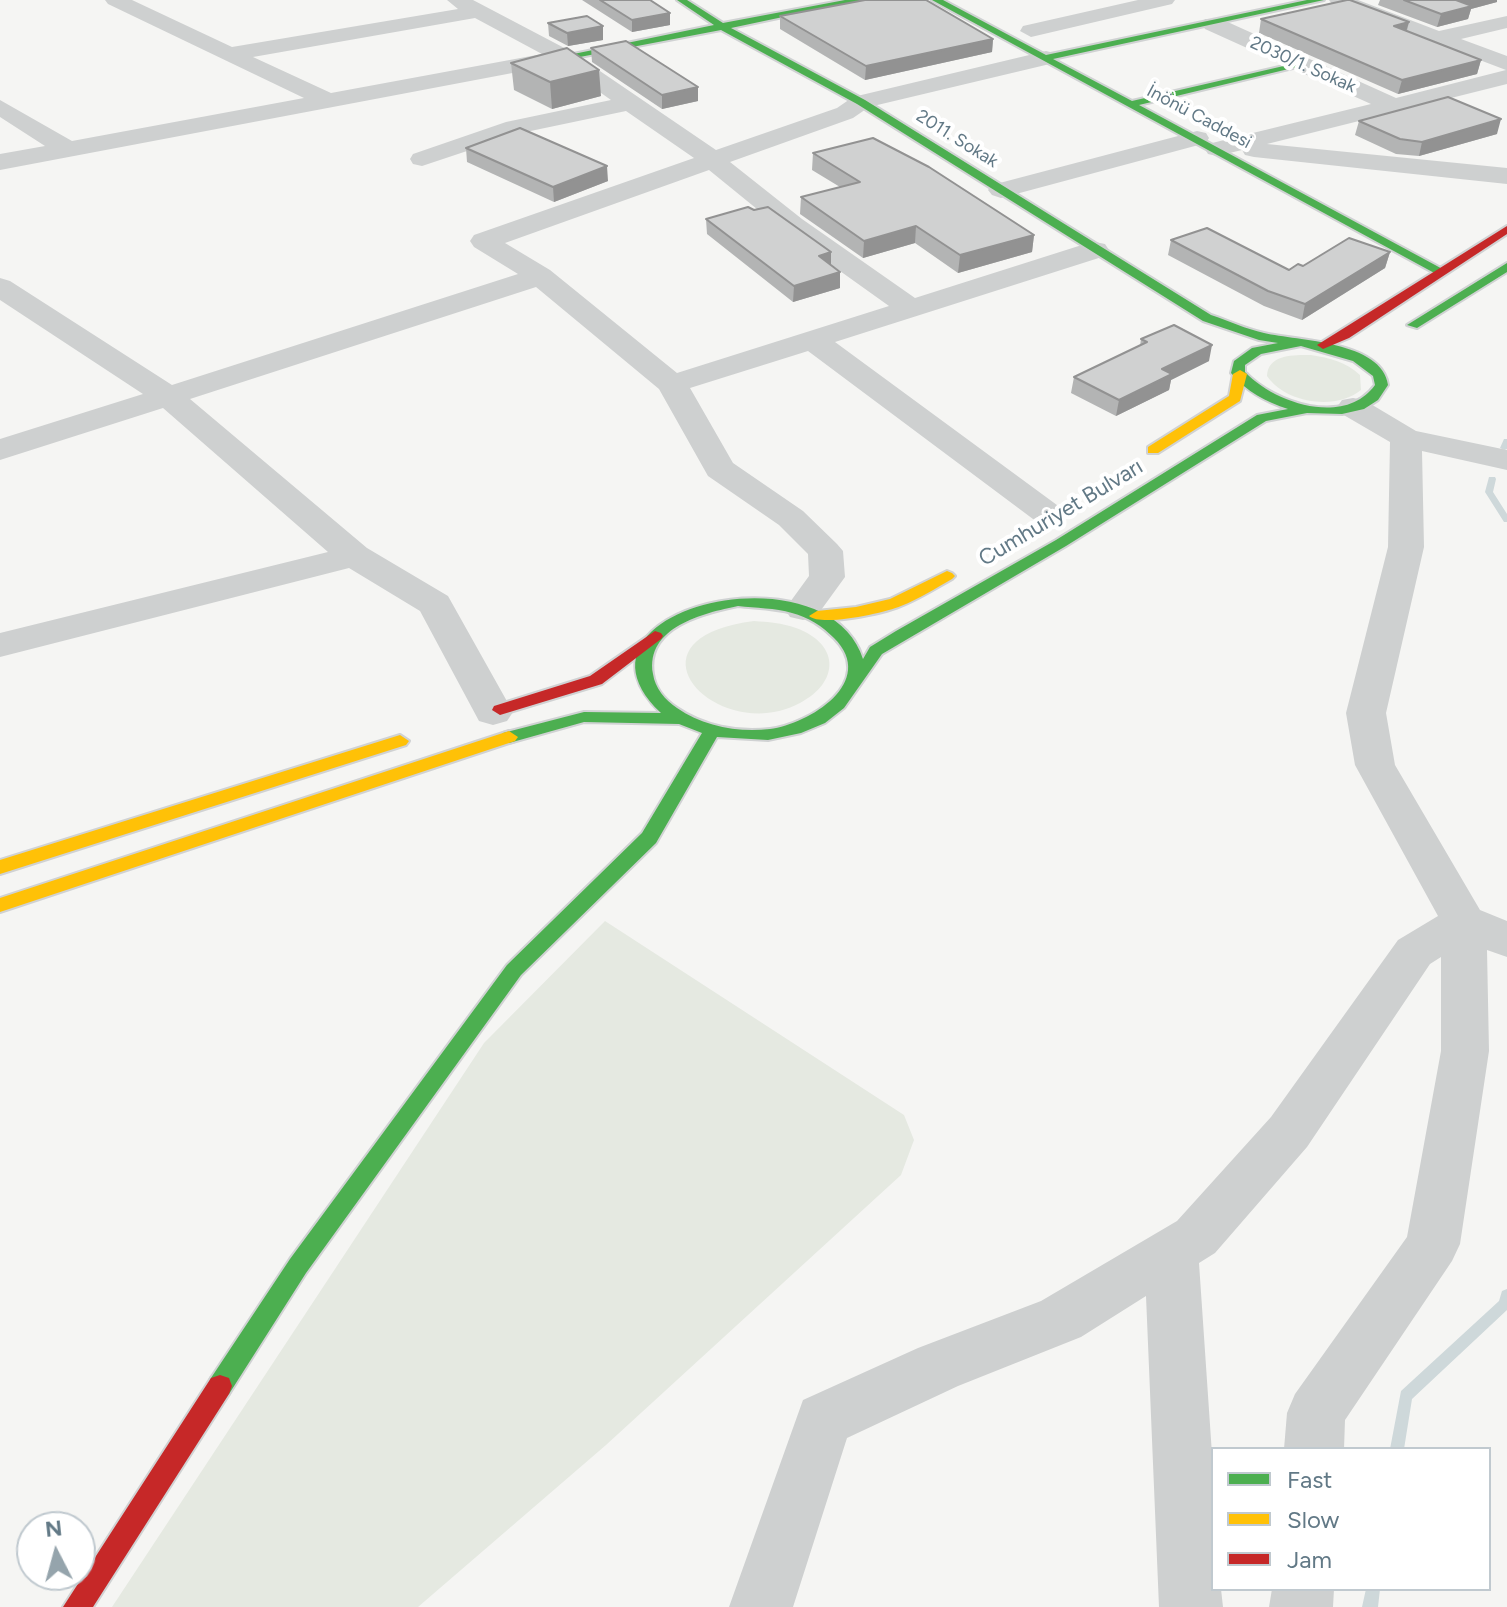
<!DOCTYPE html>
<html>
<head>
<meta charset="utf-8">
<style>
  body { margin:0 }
  #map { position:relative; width:1507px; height:1607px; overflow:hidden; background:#f5f5f3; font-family:Figtree,sans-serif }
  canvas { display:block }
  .legend { position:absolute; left:1211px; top:1447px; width:280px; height:144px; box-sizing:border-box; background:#fff; border:2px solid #c0c9cf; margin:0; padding:10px 14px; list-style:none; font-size:24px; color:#627986 }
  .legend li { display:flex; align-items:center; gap:16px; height:40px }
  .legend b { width:40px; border:2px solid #c0c9cf }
  .north { position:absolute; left:16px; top:1511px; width:80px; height:80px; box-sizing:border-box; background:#fff; border:2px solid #c0c9cf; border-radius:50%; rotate:354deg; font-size:22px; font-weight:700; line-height:32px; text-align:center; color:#627986 }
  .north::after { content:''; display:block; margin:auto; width:28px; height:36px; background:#95a4ac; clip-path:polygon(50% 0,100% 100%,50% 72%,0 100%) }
</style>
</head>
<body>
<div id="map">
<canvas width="1507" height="1607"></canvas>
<ul class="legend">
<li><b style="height:10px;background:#4caf50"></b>Fast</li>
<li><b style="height:10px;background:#ffc107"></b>Slow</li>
<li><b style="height:10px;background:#c62828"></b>Jam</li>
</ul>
<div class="north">N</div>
</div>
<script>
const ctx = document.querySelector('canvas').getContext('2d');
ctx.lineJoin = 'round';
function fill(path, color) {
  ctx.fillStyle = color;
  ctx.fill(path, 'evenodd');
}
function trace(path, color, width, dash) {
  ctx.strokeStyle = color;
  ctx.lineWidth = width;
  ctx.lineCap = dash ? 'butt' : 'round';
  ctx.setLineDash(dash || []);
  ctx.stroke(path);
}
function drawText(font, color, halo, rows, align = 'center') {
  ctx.font = font + ' Figtree,sans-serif';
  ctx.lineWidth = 8;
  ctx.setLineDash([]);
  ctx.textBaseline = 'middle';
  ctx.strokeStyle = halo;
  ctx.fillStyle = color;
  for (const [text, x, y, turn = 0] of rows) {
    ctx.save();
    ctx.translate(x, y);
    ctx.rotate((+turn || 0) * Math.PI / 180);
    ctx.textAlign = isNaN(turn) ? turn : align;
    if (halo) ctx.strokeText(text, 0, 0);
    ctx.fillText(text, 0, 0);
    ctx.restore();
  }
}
fill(new Path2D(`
  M1311,355C1330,358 1346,362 1360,375L1361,390C1336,411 1285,403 1267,376C1268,354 1294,355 1311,355Z
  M754,621C768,622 782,623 796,628C840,644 840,682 800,703C718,747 615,639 754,621Z
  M605,921L904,1115L914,1140L901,1175L606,1445L418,1607H112L484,1043Z`), '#e5e9e1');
fill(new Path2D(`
  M1504,439H1507V449L1504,450L1500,448Z
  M1489,477H1495L1496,479L1493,492L1507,514V522H1504L1485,492Z
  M1507,1289V1310L1412,1399L1404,1449H1390L1401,1391L1499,1301L1502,1291Z
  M1366,1589H1380L1378,1607H1362Z`), '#ced8da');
const fast = new Path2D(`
  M677,0H687L723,23L845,0H863L731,28L865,100L1211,315C1229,321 1246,329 1264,333C1298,341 1382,341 1388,385L1378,400L1364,409L1342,414L1307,413L1266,421L1066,546L882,654L844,708L825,723L801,733L768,740L717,737L656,843L521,975L306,1273L229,1394L220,1397L211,1394L208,1386L211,1378L290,1259L507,965L642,833L702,733L679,724L584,722L509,743L500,737L503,733L584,712L661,713C551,609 827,544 863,659L870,647L896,631L1056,540L1257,415L1288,409C1266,402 1247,392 1231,373L1234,361L1252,348L1278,343L1259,340L1203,321L857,104L721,30L564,60L559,57L714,25ZM1301,346L1353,361L1373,376L1375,385C1345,427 1274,403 1245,372V365L1261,354ZM738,606C756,608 775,608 792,613C808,617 822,626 834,638C878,682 809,724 770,729C738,733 703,726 677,708C665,700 655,688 653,674C645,627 704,613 738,606Z
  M932,0H943L1046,55L1307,0H1324L1053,59L1132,101L1301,62V66L1139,105L1448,272L1438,275Z
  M1507,263V272L1417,328L1407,325Z`);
const slow = new Path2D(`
  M1240,370L1247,374L1240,401L1158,453H1148V447L1229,396L1233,374Z
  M947,571L952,573L955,576L952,579C936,588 919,599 901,606C885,613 821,627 809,616L817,611L856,607L890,599Z
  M509,731L518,737L515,741L0,912V898Z
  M400,735L409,741L406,745L0,874V860Z`);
const jam = new Path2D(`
  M1507,226V234L1349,338L1323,349L1317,345Z
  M655,631L661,633L663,636L661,639L602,684L500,715L492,710L494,706L590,676Z
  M220,1375L229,1378L232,1386L229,1394L93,1607H63L211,1378Z`);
trace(fast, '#d0d2d3', 4);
trace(slow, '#d0d2d3', 4);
trace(jam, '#d0d2d3', 4);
fill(new Path2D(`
  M105,0H132L232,47L458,9L447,0H473L572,52L716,150L837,108L853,97L1046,51L1054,53L1057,58L1054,63L869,107L853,118L730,162L802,219L915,298L1085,244L1095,242L1105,244L1109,250L1105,256L835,342L1061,508L1066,515L1061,522L1049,525L1037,522L808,351L690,388L733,463L803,511L837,544L843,551L845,577L816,617L803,620L790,617L785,609L809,576L808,554L779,525L708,476L659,389L536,287L190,399L367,548L448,596L513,712L507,721L493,725L479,721L420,611L349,568L0,657V633L328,552L163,408L0,460V439L143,394L0,300V278L10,281L172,385L518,274L474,247L470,241L474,235L694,158L626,111L521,133L422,166L413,164L410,159L413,154L506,122L611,100L560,64L0,170V154L45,146L0,117V100L72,141L304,98L108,4ZM475,18L542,54L331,93L253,57ZM709,170L784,231L889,306L677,373L550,270L505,243Z
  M1138,0H1175L1172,4L1031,37L1020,31L1023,26Z
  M1329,0H1358L1439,31L1507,16V28L1461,39L1507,56V84L1267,144L1507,168V184L1254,157L1245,155L1242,150L1217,156L1208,154L1205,149L1208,144L1371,104L1205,29L1202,24L1205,19H1221L1396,98L1506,70L1332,4Z
  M1197,131L1206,133L1209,138L1206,143L1001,198L992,195L988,190L992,185Z
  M1353,398L1364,400L1416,431L1507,450V470L1422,451L1424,547L1386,713L1395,765L1480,910L1507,921V957L1487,950L1489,1051L1460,1244L1452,1261L1345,1420L1344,1449H1284L1287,1413L1295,1394L1407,1237L1441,1051V957L1430,964L1307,1147L1215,1253L1199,1263L1213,1469V1589H1221L1223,1607H1159L1146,1296L1081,1337L958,1386L847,1438L793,1607H729L803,1400L918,1348L1041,1301L1177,1221L1271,1117L1398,940L1438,916L1355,765L1346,713L1388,547L1390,442L1342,414L1337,407L1342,400Z
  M1272,1589H1334L1333,1607H1269Z`), '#ced0d0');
fill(fast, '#4caf50');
fill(slow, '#ffc107');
fill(jam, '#c62828');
fill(new Path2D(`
  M582,0H650L670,13V25L632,32Z
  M1380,0H1497V2L1471,9L1468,19L1437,27L1378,5Z
  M780,16L993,39L992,52L865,80L780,29Z
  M1261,19L1409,22L1407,31L1481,60L1477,74L1398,94L1259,33Z
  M548,23L603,26V40L568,46L549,36Z
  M591,48L698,87V101L662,109L592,62Z
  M511,63L601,96L552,109L514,90Z
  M1359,121L1497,134L1419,156L1396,154L1355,135Z
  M466,148L608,181L554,202L467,162Z
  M813,153L1034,235L1032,252L958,273L915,243L863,258L800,214L801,197L840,187L812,170Z
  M706,219L831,252V265L840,272V288L793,302L707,234Z
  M1171,240L1289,270L1303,266L1390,252L1385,268L1302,320L1264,306L1168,255Z
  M1141,339L1209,361L1171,380L1169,390L1116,416L1071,393L1074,377L1140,346Z`), '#b3b4b4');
fill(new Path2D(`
  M1456,0H1497V2L1471,9L1468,19L1437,27L1441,14Z
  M670,13V25L632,32V20Z
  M1409,22L1405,35L1394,26Z
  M603,26V40L568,46L567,33Z
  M993,39L992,52L865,80L866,66Z
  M1481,60L1477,74L1398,94L1402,80Z
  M599,70L601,96L552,109L550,82Z
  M698,87V101L662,109V95Z
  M1501,119L1497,134L1419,156L1422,142Z
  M607,166L608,181L554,202L553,187Z
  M916,226L915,243L863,258L864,241Z
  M1034,235L1032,252L958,273L960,255Z
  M831,252V268L819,256Z
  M1390,252L1385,268L1302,320L1305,304Z
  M840,272V288L793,302L794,286Z
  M1212,345L1209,361L1171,380L1169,390L1116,416L1119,400L1162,369Z`), '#929292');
const building = new Path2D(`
  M600,0H650L670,13L632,20Z
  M865,0H926L993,39L866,66L780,16Z
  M1347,0H1350L1409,22L1394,26L1481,60L1402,80L1261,19Z
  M1404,0H1458H1456L1472,6L1441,14Z
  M587,16L603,26L567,33L548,23Z
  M626,41L698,87L662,95L591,48Z
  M567,48L599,70L550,82L511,63Z
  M1448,97L1501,119L1422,142L1400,139L1359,121Z
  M520,128L607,166L553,187L466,148Z
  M873,138L929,167L1034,235L960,255L916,226L864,241L801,197L860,182L813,153Z
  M748,207L754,210L768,207L831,252L819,256L840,272L794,286L706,219Z
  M1207,228L1289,270L1298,264L1303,266L1349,238L1390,252L1305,304L1268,291L1171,240Z
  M1174,325L1212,345L1162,369L1172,374L1119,400L1074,377L1147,342L1141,339Z`);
fill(building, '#d0d1d1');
trace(building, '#929292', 2);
drawText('18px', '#627986', '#fff', [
  ["2030/1. Sokak",1303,65,24],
  ["İnönü Caddesi",1199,117,28],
  ["2011. Sokak",957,139,32]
]);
drawText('22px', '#627986', '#fff', [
  ["Cumhuriyet Bulvarı",1061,513,-31]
]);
</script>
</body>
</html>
